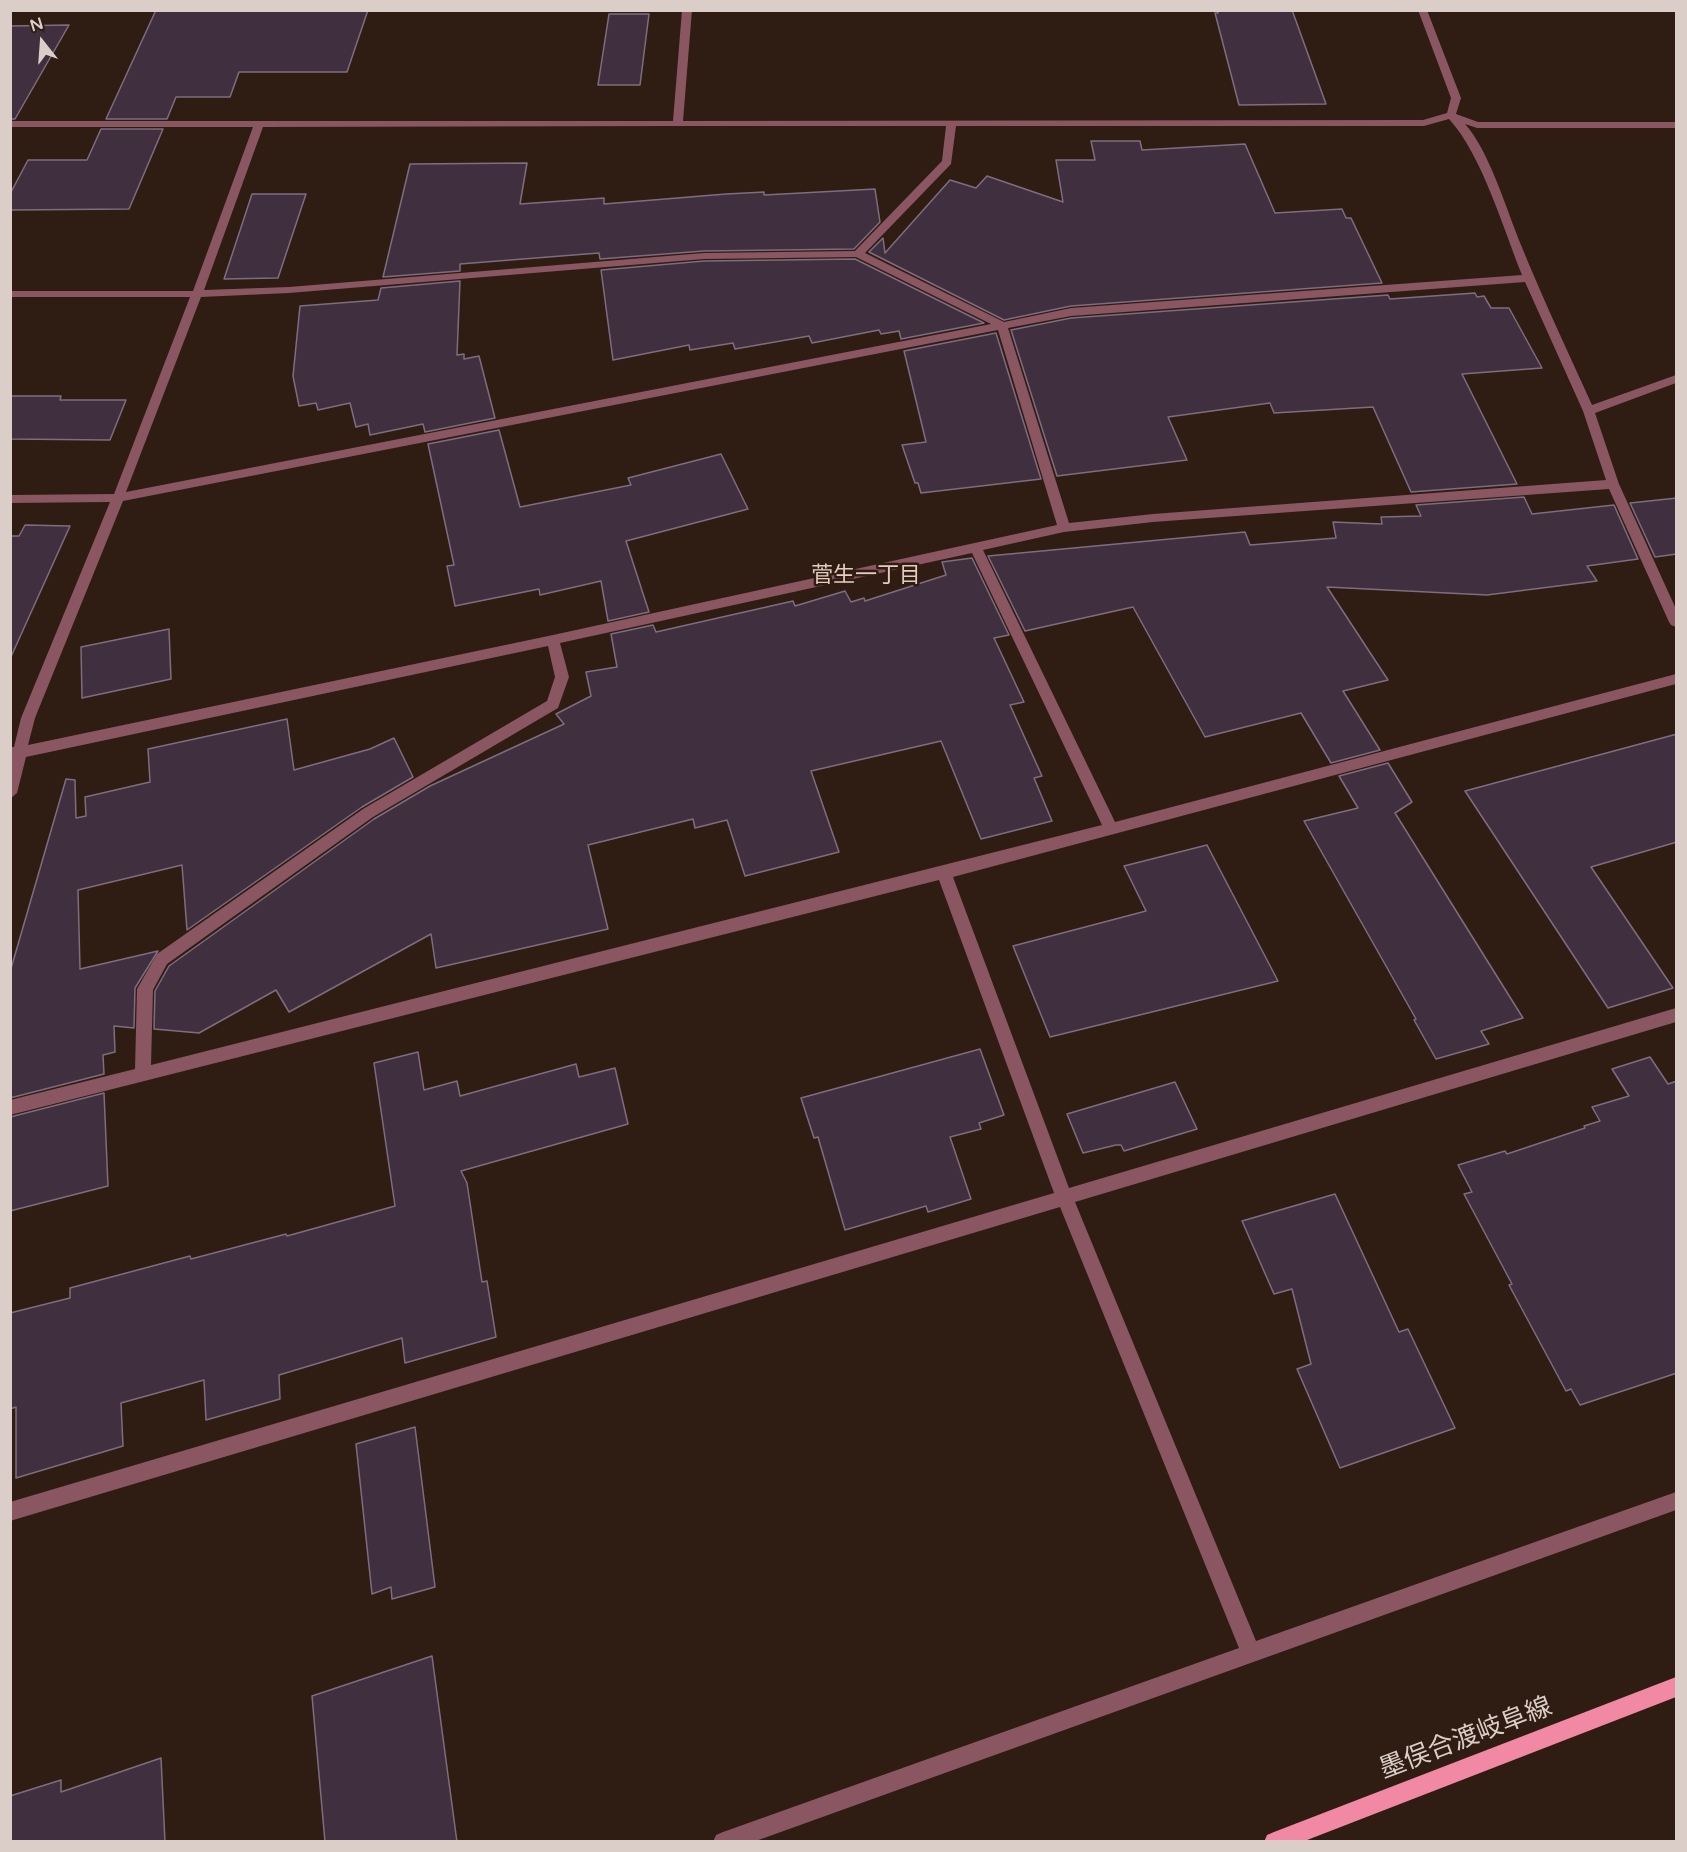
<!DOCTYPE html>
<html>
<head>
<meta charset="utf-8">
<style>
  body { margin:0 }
  #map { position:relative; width:1687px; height:1852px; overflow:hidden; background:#2f1c12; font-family:"Varela Round",sans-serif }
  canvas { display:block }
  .frame { position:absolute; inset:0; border:12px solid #dbcec8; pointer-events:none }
  .north { position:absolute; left:12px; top:12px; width:60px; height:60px; -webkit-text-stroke:4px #2f1c12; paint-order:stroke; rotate:343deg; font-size:16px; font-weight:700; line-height:24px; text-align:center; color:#dbcec8 }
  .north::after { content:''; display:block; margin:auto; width:21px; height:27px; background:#dbcec8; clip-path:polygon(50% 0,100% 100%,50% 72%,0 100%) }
</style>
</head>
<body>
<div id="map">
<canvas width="1687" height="1852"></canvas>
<div class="frame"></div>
<div class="north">N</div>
</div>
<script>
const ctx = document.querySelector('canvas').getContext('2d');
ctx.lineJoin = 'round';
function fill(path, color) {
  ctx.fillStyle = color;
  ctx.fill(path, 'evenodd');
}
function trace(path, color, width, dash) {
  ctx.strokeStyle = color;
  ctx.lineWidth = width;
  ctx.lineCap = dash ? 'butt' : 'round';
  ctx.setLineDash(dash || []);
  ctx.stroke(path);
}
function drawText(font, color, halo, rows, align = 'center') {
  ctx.font = font + ' "Varela Round","Noto Sans JP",sans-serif';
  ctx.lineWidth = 5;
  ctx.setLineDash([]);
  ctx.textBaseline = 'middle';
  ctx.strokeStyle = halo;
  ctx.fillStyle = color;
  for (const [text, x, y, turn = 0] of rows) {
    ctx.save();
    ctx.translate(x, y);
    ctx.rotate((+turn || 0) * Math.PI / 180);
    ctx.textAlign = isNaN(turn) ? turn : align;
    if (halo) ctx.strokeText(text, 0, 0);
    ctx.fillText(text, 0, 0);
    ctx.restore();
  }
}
const building = new Path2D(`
  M156,10H368L347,72H239L230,97H176L167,119H106Z
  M1218,10H1292L1326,104L1239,105L1215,13H1218Z
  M609,14H649L640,85H598Z
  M69,25L15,119H10V26Z
  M101,129H163L129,209L10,210V194L28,160H87Z
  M1091,141H1140L1142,150L1245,144L1275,213L1342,209L1346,218H1351L1382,283L1071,306L1004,320L869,252L883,238L885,253L950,180L976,188L987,176L1063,202L1056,160H1095Z
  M527,163L520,204L604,198V204L726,194L764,192V195L875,189L880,222L854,249L704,251L600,259L599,253L460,264V271L383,277L410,164Z
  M252,194H306L278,278L224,279Z
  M855,259L984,323L901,339L899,331L881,334L879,330L812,343L809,336L735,349L733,343L690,350L689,345L613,360L601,270L704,261Z
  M460,281L457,355L464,354V359L479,356L495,418L425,432L423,424L370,435L368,424L356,427L350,403L318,410L316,403L299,406L293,376L300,306L378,300L381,288Z
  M1475,293L1477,297L1484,296L1491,308H1509L1542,368L1462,374L1517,484L1411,492L1373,407L1274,413L1270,403L1168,417L1187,460L1057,476L1011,330L1071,318L1388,295L1390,299Z
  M996,333L1041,479L921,493L918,483H915L902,445L926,442L904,351Z
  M10,396H61L60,400H126L110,440L10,439Z
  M499,430L520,507L631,485L628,478L721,454L748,509L626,541L649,612L608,621L601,581L540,595L539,589L455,606L447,566L454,565L428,444Z
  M1524,497L1532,514L1614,505L1638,559L1587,566L1597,581L1487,595L1327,587L1388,680L1343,691L1380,750L1331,763L1301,713L1205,737L1133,607L1025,631L988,556L1245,532L1250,545L1336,538L1333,522L1382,524L1381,517L1421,516L1416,505Z
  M1677,498V554L1655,557L1630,503Z
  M25,525L70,526L10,659V536H19Z
  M972,558L1009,635L994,638L1024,702L1010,705L1042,776L1034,778L1052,821L981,839L941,741L811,771L839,852L745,876L727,820L695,828L693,819L588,845L608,929L436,968L431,934L289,1012L276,990L199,1033L154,1029L155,991L169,966L374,819L430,786L564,724L556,714L591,696L586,672L617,667L611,634L653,625L656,632L793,601L795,606L845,591L851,602L864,598L865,601L946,575L942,562Z
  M169,629L171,679L82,698L81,647Z
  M287,719L294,770L370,749L394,738L413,777L362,807L187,930L182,865L78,890L80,969L158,951L135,988L134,1028L114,1026L115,1052L103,1055L104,1074L10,1098V972L66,779L75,780L76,818L86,816L85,797L150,782L148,749Z
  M1677,734V842L1591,867L1673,988L1608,1008L1465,791Z
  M1388,763L1412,802L1395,813L1523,1018L1481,1031L1489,1044L1436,1059L1414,1020L1416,1019L1304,821L1358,808L1339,776Z
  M1207,845L1278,981L1050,1037L1013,946L1146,911L1124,866Z
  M980,1049L1004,1115L979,1123L981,1129L950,1137L971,1199L928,1212L926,1206L845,1230L818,1137L814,1138L801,1098Z
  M418,1052L424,1090L457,1081L460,1096L576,1064L579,1077L615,1068L628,1124L461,1171L467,1183L482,1282L487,1281L496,1337L405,1363L402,1338L279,1375L280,1399L206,1420L204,1380L121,1403L123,1446L16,1478V1407L10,1409V1313L70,1298V1288L190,1256L191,1259L286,1234L287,1236L395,1206L374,1063Z
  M1650,1057L1668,1084L1677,1081V1373L1580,1405L1571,1389L1566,1391L1509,1285L1512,1284L1464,1194L1472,1192L1458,1165L1505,1151L1507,1154L1585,1128L1584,1126L1600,1121L1592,1107L1629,1096L1612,1069Z
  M1175,1082L1197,1129L1124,1151L1121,1145H1116L1083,1153L1067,1114Z
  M104,1093L108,1186L10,1211V1117Z
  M1335,1194L1399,1332L1408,1329L1455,1428L1340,1468L1297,1369L1311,1364L1292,1289L1274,1294L1242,1221Z
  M415,1427L435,1587L392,1599L391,1587L372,1594L356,1444Z
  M432,1656L457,1842H325L312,1696Z
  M161,1758L165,1842H10V1796L61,1780V1792Z`);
fill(building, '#40303f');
trace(building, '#7f6d7f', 1.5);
fill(new Path2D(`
  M682,10H692L683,121L1423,120L1447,113L1451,98L1418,10H1427L1461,98L1456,114L1478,122H1676V128H1477L1465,124C1489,150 1507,211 1521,245C1543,299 1568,352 1592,405L1676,375V383L1595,413L1619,484L1676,609V627L1671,625L1669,622L1609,489L1153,522L1064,532L983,550L1115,822L1676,674V684L953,877L1069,1188L1676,1008V1022L1075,1202L1256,1641L1676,1492V1510L753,1842H713L716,1835L723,1832L1239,1648L1060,1207L10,1521V1502L1054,1193L939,880L10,1115V1100L135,1069L137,989L157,954L363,809L547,701L555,677L548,646L26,757L17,793L10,799V747H14L21,718L110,502L10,503V495L114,494L190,297H10V291H193L253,127H10V121H673ZM1449,119C1482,155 1503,228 1522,275L1071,308L1004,322L865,253L951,164L956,126H1424ZM674,126H946L942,161L855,251L704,253L289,287L204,290L263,127ZM856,257L991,324L126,492L201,297L289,293L704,259ZM1525,282L1583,411L1606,480L1153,514L1069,523L1008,328L1071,316ZM998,330L1057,525L553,635L28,745L35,718L123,501ZM972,553L1102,825L151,1065L153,990L167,964L373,817L558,708L569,677L560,643Z`), '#895662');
fill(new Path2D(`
  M1676,1677V1697L1302,1842H1264L1267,1835L1274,1832Z`), '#f289a4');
drawText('22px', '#e6ccbf', '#2f1c12', [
  ["菅生一丁目",866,576]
]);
drawText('26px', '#dbcec8', '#2f1c12', [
  ["墨俣合渡岐阜線",1466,1739,-21]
]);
</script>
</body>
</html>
